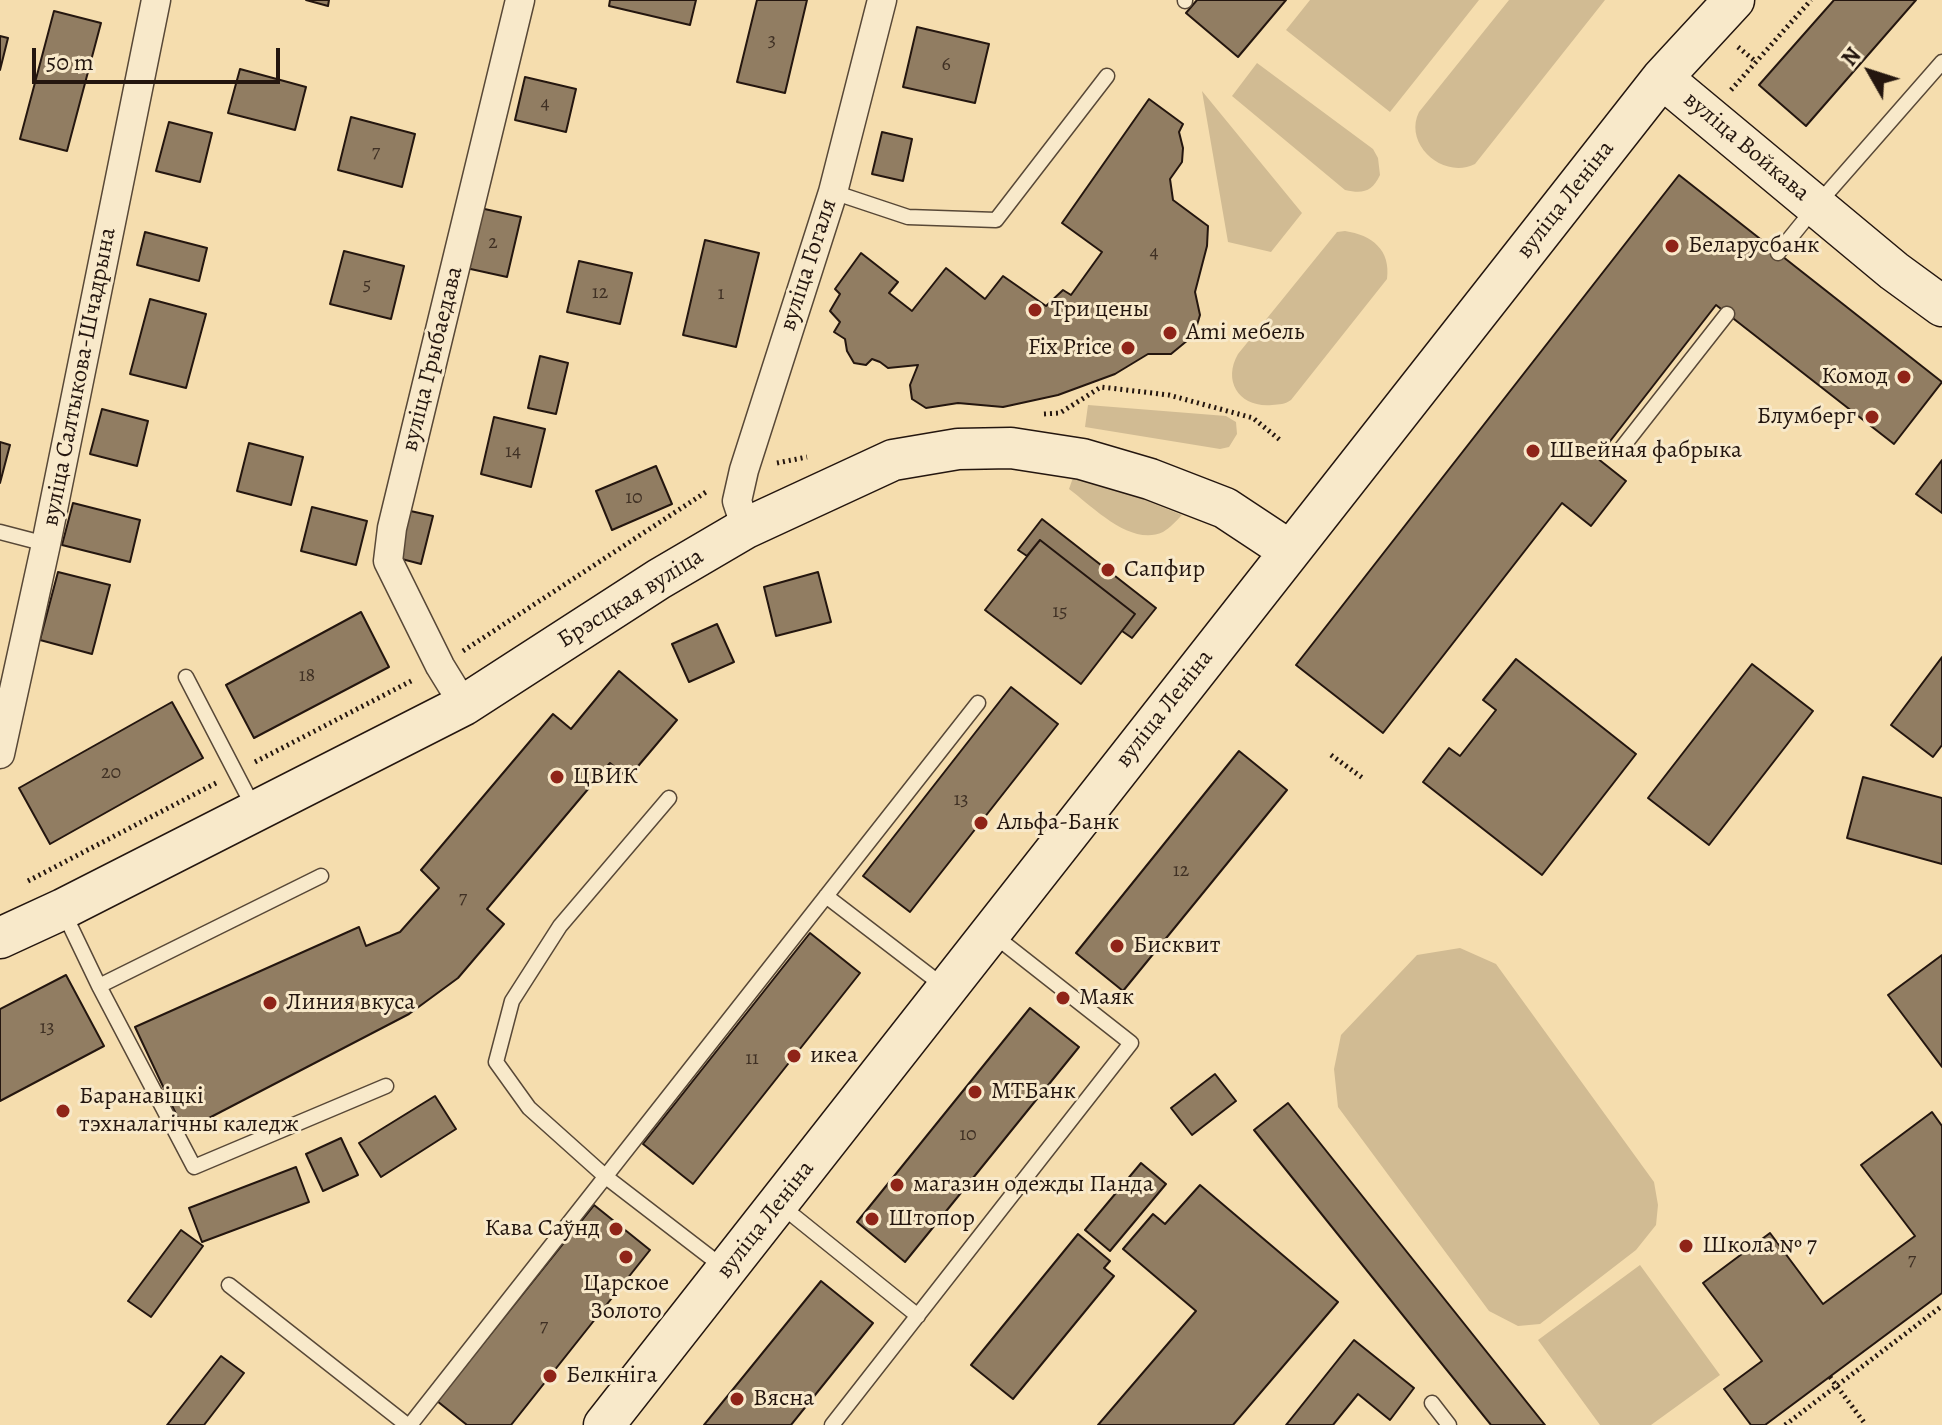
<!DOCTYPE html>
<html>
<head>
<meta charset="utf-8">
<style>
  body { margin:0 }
  #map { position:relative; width:1942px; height:1425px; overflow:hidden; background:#f5ddae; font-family:Alegreya,serif }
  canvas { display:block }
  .north { position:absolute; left:1830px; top:32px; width:80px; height:80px; -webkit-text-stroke:6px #f8e9ca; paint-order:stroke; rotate:309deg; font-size:22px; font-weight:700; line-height:32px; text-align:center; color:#24160f }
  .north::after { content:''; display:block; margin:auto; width:28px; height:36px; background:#24160f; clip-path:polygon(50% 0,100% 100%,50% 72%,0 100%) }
  .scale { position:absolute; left:32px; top:48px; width:248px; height:36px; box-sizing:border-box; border:4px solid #24160f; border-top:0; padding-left:10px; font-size:24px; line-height:28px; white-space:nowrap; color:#24160f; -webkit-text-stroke:6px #f8e9ca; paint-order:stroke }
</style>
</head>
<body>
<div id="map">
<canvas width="1942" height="1425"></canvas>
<div class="north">N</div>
<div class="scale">50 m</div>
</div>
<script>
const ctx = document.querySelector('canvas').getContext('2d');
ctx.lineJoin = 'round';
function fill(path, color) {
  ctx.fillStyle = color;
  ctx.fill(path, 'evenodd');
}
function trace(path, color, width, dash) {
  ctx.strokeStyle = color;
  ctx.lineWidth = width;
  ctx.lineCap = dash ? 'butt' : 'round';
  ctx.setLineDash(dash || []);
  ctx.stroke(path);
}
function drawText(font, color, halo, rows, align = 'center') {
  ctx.font = font + ' Alegreya,serif';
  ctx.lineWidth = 6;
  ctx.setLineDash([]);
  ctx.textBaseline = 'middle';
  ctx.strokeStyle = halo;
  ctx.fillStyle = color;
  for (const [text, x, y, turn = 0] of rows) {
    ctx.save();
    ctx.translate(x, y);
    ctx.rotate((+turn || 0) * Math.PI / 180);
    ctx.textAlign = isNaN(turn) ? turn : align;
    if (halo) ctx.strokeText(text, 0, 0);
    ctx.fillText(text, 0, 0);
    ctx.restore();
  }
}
fill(new Path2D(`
  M1310,0H1479L1390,112L1286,30Z
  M1509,0H1605L1475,164C1443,180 1403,144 1419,112Z
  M1257,63L1373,149L1378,158L1380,175C1372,192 1363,194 1345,190L1232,96Z
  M1202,91L1302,213L1271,252L1228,242Z
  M1345,231C1372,235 1391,250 1387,279L1291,400C1284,405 1280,404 1272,405C1240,408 1222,382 1238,354L1337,232Z
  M1088,405L1226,416L1236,422L1237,434L1229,447L1220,449L1085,427Z
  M1075,472L1182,515C1176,521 1170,528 1163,532C1131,547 1093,507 1069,489Z
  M1460,948L1496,964L1654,1182L1658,1205L1656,1225L1636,1250L1540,1324L1518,1326L1489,1311L1338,1107L1334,1069L1341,1035L1417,955Z
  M1640,1265L1720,1375L1651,1425H1600L1538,1340Z`), '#d1bb93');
const building = new Path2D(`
  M306,0H329L328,6Z
  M610,0H696L690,25L609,6Z
  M757,0H807L785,93L737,82Z
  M1197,0H1286L1238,57L1186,13Z
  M1834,0H1916L1806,126L1759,85Z
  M54,11L101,23L67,151L20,139Z
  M917,27L989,44L975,103L903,87Z
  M0,36L8,38L0,70Z
  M240,69L306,87L295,130L228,113Z
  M525,77L576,89L566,132L515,120Z
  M1149,99L1183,124L1179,132L1183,148L1182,162L1170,179L1173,200L1208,226L1207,246L1195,292L1200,315L1194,335L1171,354H1148L1115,374L1058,395L1003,407L958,403L926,408L912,399L910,385L918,365L888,368L880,362L872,359L866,365L854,363L847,351L845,339L834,332L840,322L830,311L840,294L835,289L861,253L898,282L889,293L912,311L946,268L985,299L1003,276L1046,306L1063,290L1071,295L1102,252L1062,223Z
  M351,117L415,134L402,187L338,170Z
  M169,122L212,133L200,182L156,171Z
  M882,132L912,139L903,181L872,174Z
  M1679,175L1942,382L1894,444L1716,305L1597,458L1626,481L1591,526L1562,503L1383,733L1296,665Z
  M480,208L521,217L507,277L466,268Z
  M145,232L207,248L199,281L137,265Z
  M705,240L759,253L736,347L683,335Z
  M344,251L404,266L391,319L330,304Z
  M579,261L632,273L620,324L567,312Z
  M150,299L206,314L186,388L130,374Z
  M540,356L568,363L556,414L528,408Z
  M102,409L148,421L137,466L90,454Z
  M494,417L545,429L531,487L481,474Z
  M0,442L10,445L0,483Z
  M249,443L303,457L291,505L237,491Z
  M1942,460V513L1916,494Z
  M656,466L672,504L612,530L596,491Z
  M73,503L140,520L130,562L62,545Z
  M312,507L367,521L356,565L301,551Z
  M406,510L433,516L421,564L394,557Z
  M1042,519L1156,608L1132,638L1122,631L1135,614L1040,540L1027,556L1018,550Z
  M1040,540L1135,614L1081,684L985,610Z
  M58,572L110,585L92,654L40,640Z
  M818,572L831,622L776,636L764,587Z
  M361,612L389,667L254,738L226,685Z
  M717,624L734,662L689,682L672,644Z
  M1942,657V745L1933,757L1891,725Z
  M1516,659L1636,754L1542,875L1423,782L1449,748L1460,756L1496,710L1483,700Z
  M1752,664L1813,711L1709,845L1648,798Z
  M619,671L677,720L628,778L610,763L487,909L504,924L458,978L409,1014L184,1131L135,1027L359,927L366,946L400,932L439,888L421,870L553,714L571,729Z
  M1011,687L1058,724L910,912L863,876Z
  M172,702L203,758L50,844L19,788Z
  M1239,751L1287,790L1123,991L1076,953Z
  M1863,777L1942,798V864L1847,838Z
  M810,933L860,973L693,1184L643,1144Z
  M1942,955V1067L1888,995Z
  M66,975L104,1046L0,1101V1009Z
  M1030,1008L1079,1047L905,1262L857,1222Z
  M1215,1074L1236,1101L1192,1135L1171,1108Z
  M435,1096L456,1129L381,1177L359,1143Z
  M1288,1103L1545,1425H1491L1254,1130Z
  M1932,1112L1942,1126V1293L1765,1425H1751L1724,1389L1762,1361L1703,1283L1770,1233L1823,1304L1915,1236L1861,1165Z
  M341,1138L358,1175L323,1191L306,1154Z
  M1141,1163L1166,1184L1110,1251L1085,1230Z
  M296,1167L309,1202L202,1242L189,1208Z
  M1200,1185L1338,1302L1233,1425H1098L1196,1311L1123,1249L1153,1214L1165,1224Z
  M594,1205L650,1250L511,1425H467L437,1401Z
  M181,1230L203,1246L151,1317L128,1301Z
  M1078,1234L1110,1261L1104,1268L1114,1276L1013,1399L971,1365Z
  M821,1281L873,1323L791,1425H704Z
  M1354,1340L1414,1388L1390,1420L1358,1394L1333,1425H1286Z
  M221,1356L244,1373L204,1425H167Z`);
fill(building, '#917d62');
trace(building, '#24160f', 2);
const service = new Path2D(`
  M1185,1V0
  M833,192L908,217L996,220L1107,76
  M1778,253L1816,206L1942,62
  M1621,449L1727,314
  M0,532L46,544
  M186,677L254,808
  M669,798L560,926L512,1001L496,1062L529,1108L606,1177L723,1267
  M826,896L946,988
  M64,913L99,986L321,876
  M99,986L194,1167L386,1086
  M779,1204L918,1316
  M229,1285L407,1425
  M1432,1403L1449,1425
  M410,1425L978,703
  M832,1425L1131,1043L991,933`);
const minor = new Path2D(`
  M746,528L737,501L744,470L833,192L882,0
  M464,705L440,666L388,561L392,528L520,0
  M0,754L46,544L156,0`);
const secondary = new Path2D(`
  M1662,78L1894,271L1942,306
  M0,938L63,909L464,705L659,579L746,528L893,460L958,449L1011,448L1082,459L1150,479L1225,508L1290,551
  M604,1425L1662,78L1734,0`);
trace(service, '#584837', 17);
trace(minor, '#584837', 31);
trace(secondary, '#24160f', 43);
trace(new Path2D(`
  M1738,47L1755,61
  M1731,90L1811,0
  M1044,414L1060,413L1101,387L1169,395L1253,418L1280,440
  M777,463L807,457
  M463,651L709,490
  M1331,755L1364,779
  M255,762L413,680
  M28,881L218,782
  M1830,1377L1866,1425
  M1785,1425L1942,1306`), '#24160f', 5, [2, 4]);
trace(service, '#f8e9ca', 14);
trace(minor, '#f8e9ca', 28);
trace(secondary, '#f8e9ca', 40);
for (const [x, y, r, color] of [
  [1672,246,8,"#8f2418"],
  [1035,310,8,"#8f2418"],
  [1170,333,8,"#8f2418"],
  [1128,348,8,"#8f2418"],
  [1904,377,8,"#8f2418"],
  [1872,417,8,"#8f2418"],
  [1533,451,8,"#8f2418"],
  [1108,570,8,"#8f2418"],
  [557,777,8,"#8f2418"],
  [981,823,8,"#8f2418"],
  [1117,946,8,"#8f2418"],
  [1063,998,8,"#8f2418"],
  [270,1003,8,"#8f2418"],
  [794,1056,8,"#8f2418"],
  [975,1092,8,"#8f2418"],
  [63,1111,8,"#8f2418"],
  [897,1185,8,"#8f2418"],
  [872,1219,8,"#8f2418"],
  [616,1229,8,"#8f2418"],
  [1686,1246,8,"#8f2418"],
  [626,1257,8,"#8f2418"],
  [550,1376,8,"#8f2418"],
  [737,1399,8,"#8f2418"]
]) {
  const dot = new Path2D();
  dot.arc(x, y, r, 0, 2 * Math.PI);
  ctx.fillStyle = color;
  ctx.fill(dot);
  trace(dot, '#f8e9ca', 3);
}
drawText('20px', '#3f3024', null, [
  ["3",772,41],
  ["6",946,65],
  ["4",545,104],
  ["7",376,152],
  ["2",493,243],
  ["4",1154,253],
  ["5",367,285],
  ["12",600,293],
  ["1",721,294],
  ["14",513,452],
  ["10",634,498],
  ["15",1060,612],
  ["18",307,676],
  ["20",111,773],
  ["13",961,800],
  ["12",1181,871],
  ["7",463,898],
  ["13",47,1028],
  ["11",752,1059],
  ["10",968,1135],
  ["7",1912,1260],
  ["7",544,1326]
]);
drawText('24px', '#24160f', '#f8e9ca', [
  ["вуліца Войкава",1746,147,40],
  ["вуліца Леніна",1566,200,-52],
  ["вуліца Гогаля",809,265,-72],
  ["вуліца Грыбаедава",433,359,-76],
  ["вуліца Салтыкова-Шчадрына",80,377,-79],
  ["Брэсцкая вуліца",631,599,-32],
  ["вуліца Леніна",1165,709,-52],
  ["вуліца Леніна",766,1220,-52]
]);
drawText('24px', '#24160f', '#f8e9ca', [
  ["Беларусбанк",1688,246],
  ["Три цены",1051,310],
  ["Аmi мебель",1186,333],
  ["Fix Price",1112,348,"right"],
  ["Комод",1888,377,"right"],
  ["Блумберг",1856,417,"right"],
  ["Швейная фабрыка",1549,451],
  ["Сапфир",1124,570],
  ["ЦВИК",573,777],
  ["Альфа-Банк",997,823],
  ["Бисквит",1133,946],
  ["Маяк",1079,998],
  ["Линия вкуса",286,1003],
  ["икеа",810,1056],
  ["МТБанк",991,1092],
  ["Баранавіцкі",79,1097],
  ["тэхналагічны каледж",79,1125],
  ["магазин одежды Панда",913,1185],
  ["Штопор",888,1219],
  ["Кава Саўнд",600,1229,"right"],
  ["Школа № 7",1702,1246],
  ["Царское",626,1284,"center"],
  ["Золото",626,1312,"center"],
  ["Белкніга",566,1376],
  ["Вясна",753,1399]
], 'left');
</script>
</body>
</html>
